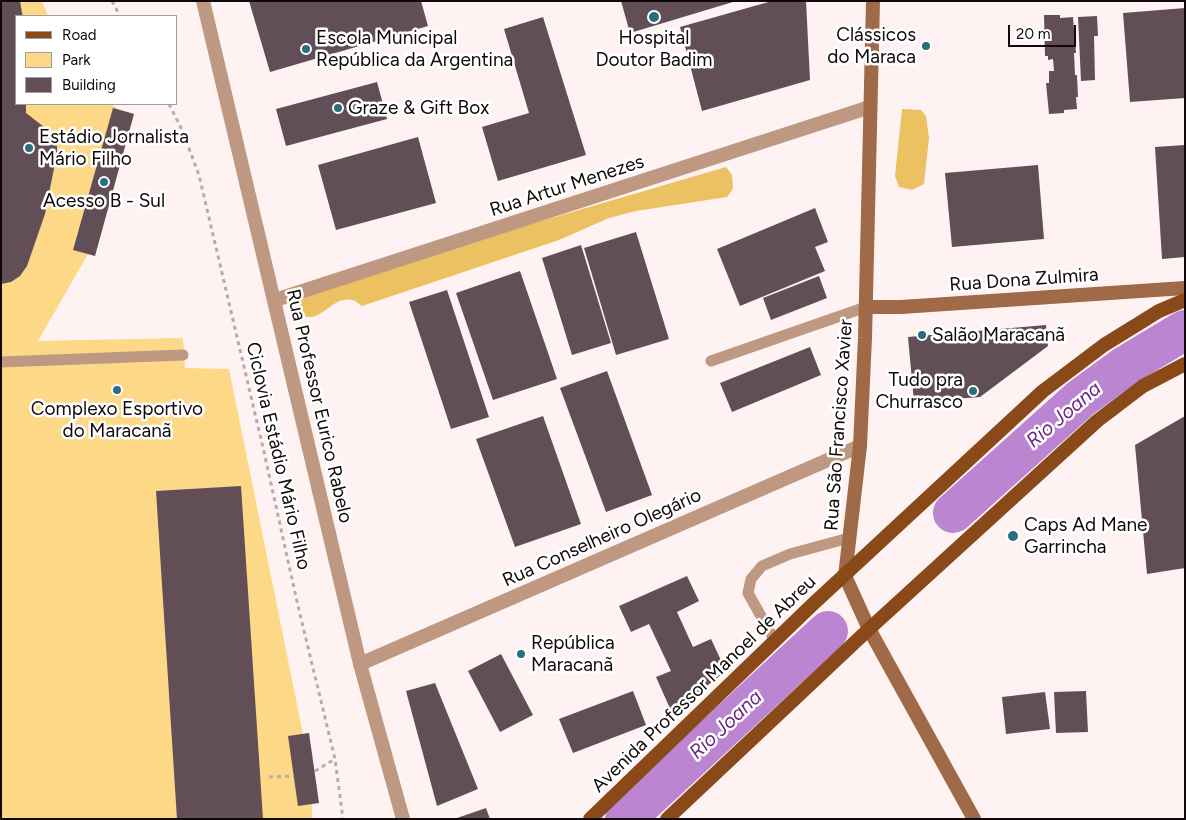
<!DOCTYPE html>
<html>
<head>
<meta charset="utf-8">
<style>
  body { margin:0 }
  #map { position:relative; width:1186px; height:820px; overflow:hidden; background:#fef3f2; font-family:Figtree,sans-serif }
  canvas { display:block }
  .frame { position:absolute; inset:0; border:2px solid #110909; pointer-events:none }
  .legend { position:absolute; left:15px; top:15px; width:162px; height:90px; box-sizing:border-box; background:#fff; border:1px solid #a09d9d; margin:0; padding:6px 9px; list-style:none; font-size:15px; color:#110909 }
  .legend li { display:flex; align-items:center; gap:10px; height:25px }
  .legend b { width:25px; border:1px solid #a09d9d }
  .scale { position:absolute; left:1008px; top:25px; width:68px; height:22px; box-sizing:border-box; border:2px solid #110909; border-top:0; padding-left:6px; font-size:15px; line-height:18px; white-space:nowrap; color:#110909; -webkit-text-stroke:4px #fff; paint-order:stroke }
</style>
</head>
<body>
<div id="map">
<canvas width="1186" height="820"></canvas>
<div class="frame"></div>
<ul class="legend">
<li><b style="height:6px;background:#894918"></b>Road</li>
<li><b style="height:14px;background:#fdd886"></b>Park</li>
<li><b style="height:14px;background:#614e57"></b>Building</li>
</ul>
<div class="scale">20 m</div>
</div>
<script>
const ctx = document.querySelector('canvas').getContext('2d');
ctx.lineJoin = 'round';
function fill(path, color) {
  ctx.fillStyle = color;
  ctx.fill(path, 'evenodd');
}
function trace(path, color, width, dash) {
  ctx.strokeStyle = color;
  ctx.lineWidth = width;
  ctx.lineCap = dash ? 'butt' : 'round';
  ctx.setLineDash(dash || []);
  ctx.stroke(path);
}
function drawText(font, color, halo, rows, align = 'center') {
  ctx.font = font + ' Figtree,sans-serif';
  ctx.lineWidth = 5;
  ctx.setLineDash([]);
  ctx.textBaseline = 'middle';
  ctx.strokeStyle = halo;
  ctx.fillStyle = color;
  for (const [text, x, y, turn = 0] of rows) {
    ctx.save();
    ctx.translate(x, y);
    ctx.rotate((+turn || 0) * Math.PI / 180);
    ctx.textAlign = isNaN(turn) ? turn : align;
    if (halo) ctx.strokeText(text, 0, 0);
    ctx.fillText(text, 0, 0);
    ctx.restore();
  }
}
fill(new Path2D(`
  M1,1H42L48,16H16V104H111L118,109L134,114L95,256L88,254L38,341L183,338L185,368L229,369L303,734L309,733L319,803L312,804V819H1Z`), '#fdd886');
fill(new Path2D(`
  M902,109L921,110L926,116L929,138L924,184L912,190L899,187L895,176Z
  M726,167L732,175L733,189L727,197L636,211L609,218L559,240L362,306C359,304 355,300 352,300C330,295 318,331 297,311L296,298L302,291Z`), '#ebc161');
trace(new Path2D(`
  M953,513L1080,399L1125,366L1185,330
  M625,819L828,631`), '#bc85d2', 40);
fill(new Path2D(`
  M1,1H20L22,13L23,16H16V104H26V113L44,127L52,134L57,143V153L45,214L27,266L20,276L11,282L1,284Z
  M249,1H421L428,26L270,72Z
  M621,1H733V2L630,33Z
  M772,1H806L810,80L702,111L680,27Z
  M1185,8V98L1130,102L1123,13Z
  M1044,15H1060V18L1073,17L1076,53H1074L1075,75H1077L1078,97H1076L1077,109L1064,110V113L1049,114L1046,83H1049V71H1054L1053,59L1048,60V56H1045Z
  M1097,16L1098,36H1094L1095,80L1081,81L1078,17Z
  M543,17L586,155L498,181L482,127L529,113L504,29Z
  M377,82L387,119L286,146L276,109Z
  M113,108L134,114L95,256L73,250Z
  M418,137L436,203L336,230L318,165Z
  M1185,145V257L1162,259L1155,147Z
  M1038,165L1044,239L952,247L945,173Z
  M815,208L828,242L815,247L825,271L740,306L717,249Z
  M636,232L669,339L616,355L584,248Z
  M581,245L611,343L572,355L542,258Z
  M520,271L557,379L493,400L456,293Z
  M819,276L827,298L771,320L763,298Z
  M447,290L489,417L451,429L409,302Z
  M1046,325L1048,346L980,397L914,402L908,337Z
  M810,347L821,375L732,412L720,383Z
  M607,371L652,495L606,512L560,388Z
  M543,416L581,524L515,547L476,439Z
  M1185,416V568L1147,574L1135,445Z
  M241,486L263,819H177L156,491Z
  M687,576L699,601L677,612L693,647L711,639L726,671L672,713L656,677L671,671L649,624L631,632L619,606Z
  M501,654L533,715L500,732L468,671Z
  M435,683L478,789L437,806L406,691Z
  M633,691L646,725L573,753L559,719Z
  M1086,691L1088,732L1056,733L1054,692Z
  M1045,692L1050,729L1006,734L1002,697Z
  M309,733L319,803L298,806L288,736Z
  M486,808L490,819H457V818Z`), '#614e57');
trace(new Path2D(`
  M112,1L120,16
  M169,104L182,130L199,175L264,452L298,606L335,759L343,819
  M315,771L335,759
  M269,777L294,776`), '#b6acab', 3, [4, 4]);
trace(new Path2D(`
  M711,361L866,307
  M1,362L183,355
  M775,641L748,593L751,579L762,566L790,554L849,538`), '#be9881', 11);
trace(new Path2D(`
  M275,300L870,107
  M360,664L860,446`), '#be9881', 14);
trace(new Path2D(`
  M203,1L360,664L403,819`), '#be9881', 14);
trace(new Path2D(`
  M873,1L865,338L860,446L845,576L869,629L974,819
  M866,307H901L1185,288`), '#a06a48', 14);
trace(new Path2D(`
  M590,819L812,605L1043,391L1104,345L1159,311L1185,300
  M667,819L869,629L1097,421L1143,386L1185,364`), '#894918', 14);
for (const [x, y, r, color] of [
  [654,17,6,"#2a6d7e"],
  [926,46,5,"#2a6d7e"],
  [306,49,5,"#2a6d7e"],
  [338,108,5,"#2a6d7e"],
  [29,148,5,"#2a6d7e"],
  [104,182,5,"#2a6d7e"],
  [922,335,5,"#2a6d7e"],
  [117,390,5,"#2a6d7e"],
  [973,391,5,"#2a6d7e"],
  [1013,536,6,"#2a6d7e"],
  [521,654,5,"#2a6d7e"]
]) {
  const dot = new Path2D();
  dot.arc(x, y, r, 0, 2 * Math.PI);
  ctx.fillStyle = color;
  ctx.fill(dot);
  trace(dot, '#fff', 2);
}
drawText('19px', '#110909', '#fff', [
  ["Clássicos",916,35,"right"],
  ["do Maraca",916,57,"right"],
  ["Escola Municipal",316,38],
  ["República da Argentina",316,60],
  ["Hospital",654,38,"center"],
  ["Doutor Badim",654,60,"center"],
  ["Graze & Gift Box",348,108],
  ["Estádio Jornalista",39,137],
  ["Mário Filho",39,159],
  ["Acesso B - Sul",104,201,"center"],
  ["Salão Maracanã",932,335],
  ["Tudo pra",963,380,"right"],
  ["Churrasco",963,402,"right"],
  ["Complexo Esportivo",117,409,"center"],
  ["do Maracanã",117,431,"center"],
  ["Caps Ad Mane",1024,525],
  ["Garrincha",1024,547],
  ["República",531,643],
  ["Maracanã",531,665]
], 'left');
drawText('19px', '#110909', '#fff', [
  ["Rua Artur Menezes",567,186,-18],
  ["Rua Dona Zulmira",1024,280,-4],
  ["Rua Professor Eurico Rabelo",319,406,77],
  ["Rua São Francisco Xavier",839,425,-86],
  ["Ciclovia Estádio Mário Filho",278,456,77],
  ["Rua Conselheiro Olegário",602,538,-24],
  ["Avenida Professor Manoel de Abreu",704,684,-44]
]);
drawText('italic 20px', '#6b2783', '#fff', [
  ["Rio Joana",1064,415,-40],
  ["Rio Joana",726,725,-43]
]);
</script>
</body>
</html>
